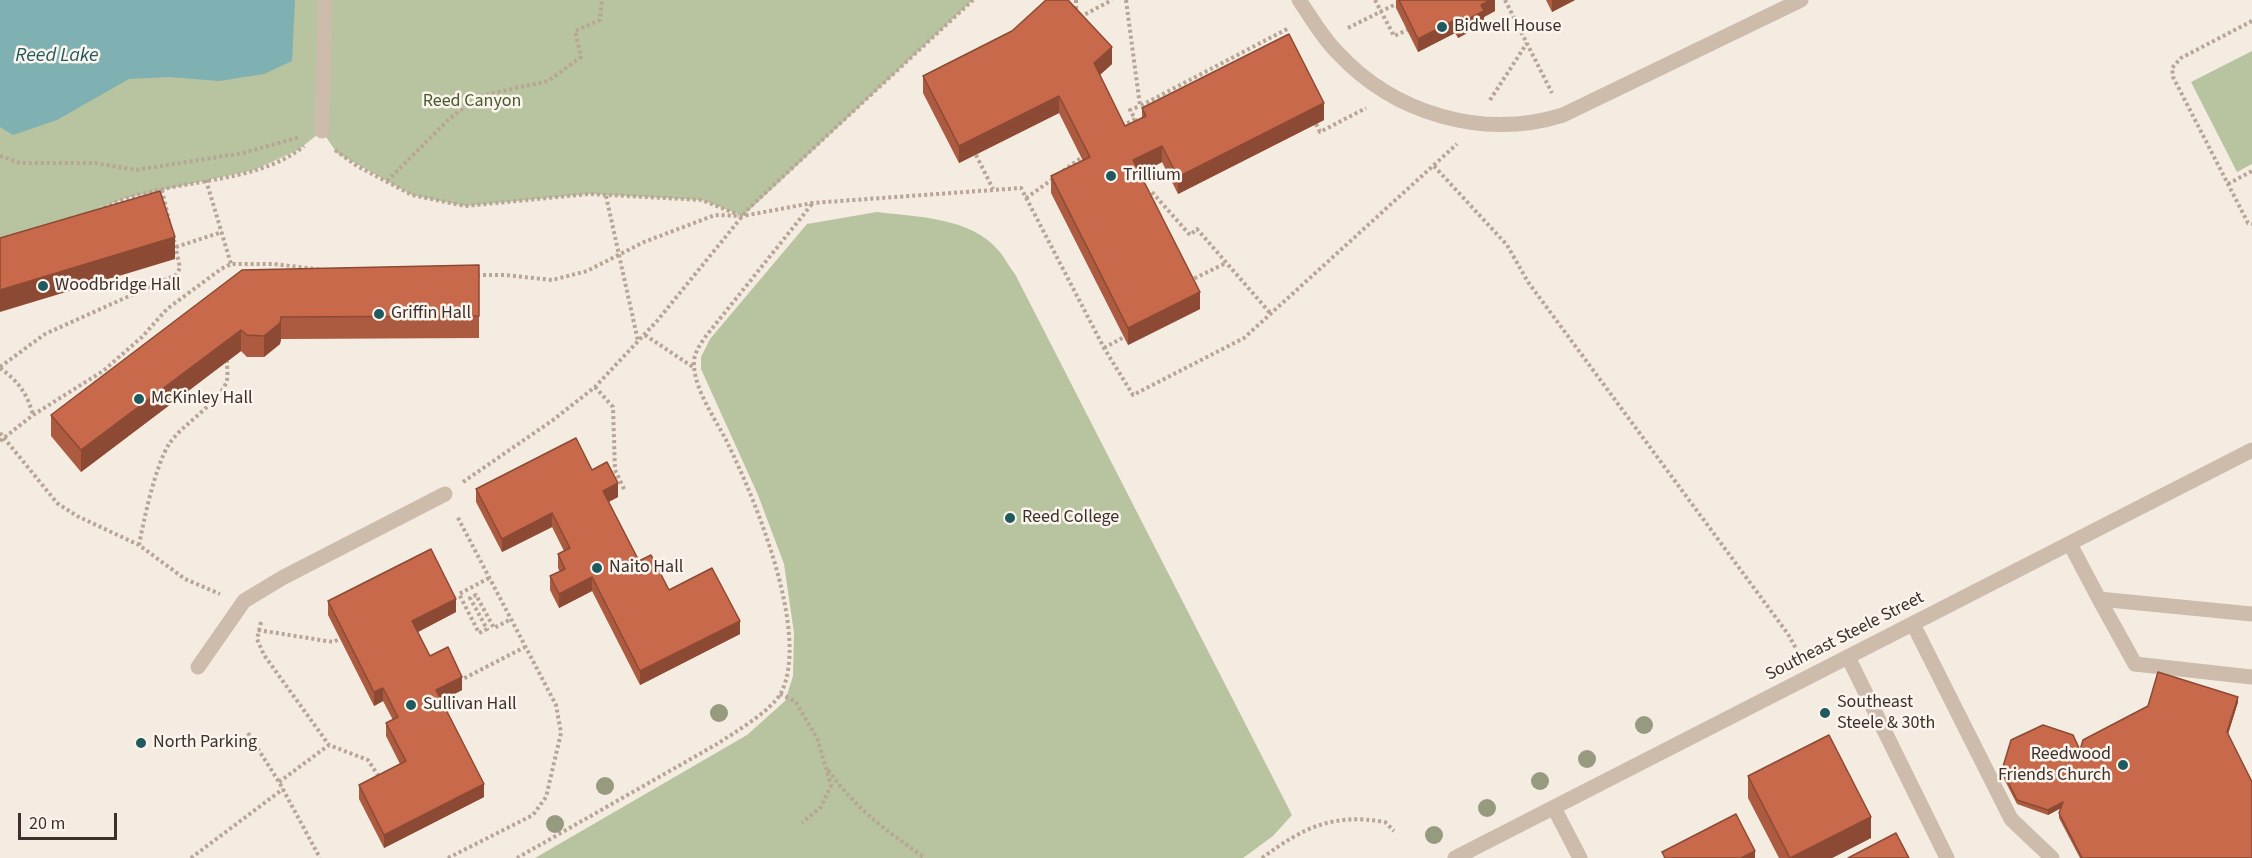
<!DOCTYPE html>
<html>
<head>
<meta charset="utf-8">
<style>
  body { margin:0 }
  #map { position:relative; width:2252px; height:858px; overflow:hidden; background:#f4ebe1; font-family:"Source Sans 3",sans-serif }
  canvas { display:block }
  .scale { position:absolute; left:18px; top:813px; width:99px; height:27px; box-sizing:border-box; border:3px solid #3b302b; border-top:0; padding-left:8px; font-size:18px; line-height:21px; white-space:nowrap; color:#3b302b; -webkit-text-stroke:4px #fbf5ee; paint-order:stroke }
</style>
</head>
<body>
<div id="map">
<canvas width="2252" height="858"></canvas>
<div class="scale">20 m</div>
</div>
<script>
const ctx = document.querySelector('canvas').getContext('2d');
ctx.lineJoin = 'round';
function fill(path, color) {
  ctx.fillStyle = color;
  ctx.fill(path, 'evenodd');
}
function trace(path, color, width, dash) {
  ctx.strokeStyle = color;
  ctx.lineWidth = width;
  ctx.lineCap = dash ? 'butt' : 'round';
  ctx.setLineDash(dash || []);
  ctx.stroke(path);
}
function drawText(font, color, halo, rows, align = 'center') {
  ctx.font = font + ' "Source Sans 3",sans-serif';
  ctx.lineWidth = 5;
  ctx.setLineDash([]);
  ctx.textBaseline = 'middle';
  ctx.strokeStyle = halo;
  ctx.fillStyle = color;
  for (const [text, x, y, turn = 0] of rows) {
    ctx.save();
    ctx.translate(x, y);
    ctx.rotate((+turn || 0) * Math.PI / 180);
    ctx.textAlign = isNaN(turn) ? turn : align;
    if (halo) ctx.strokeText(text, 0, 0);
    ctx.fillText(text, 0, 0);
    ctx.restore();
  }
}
fill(new Path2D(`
  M0,0H973L743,216L702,200L589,194L465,206L412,195L337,153L322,131L298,150L254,170L126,198L0,245Z
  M2252,51V164L2237,172L2191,82Z
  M877,212C917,217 971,217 999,251C1005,258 1009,267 1015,274L1292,815L1273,836L1243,858H535L747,735L785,701L793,676L794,633L784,564L758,495L701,369V357L710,339L807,224Z`), '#b8c4a0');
fill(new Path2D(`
  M0,0H295L292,61L264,74L219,81L169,77L129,79L57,120L13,135L0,127Z`), '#7fb0b2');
trace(new Path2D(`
  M1076,0V11
  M1126,0L1140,106L1289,28
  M1375,0L1394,36L1407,30
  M1505,0L1552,93
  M1080,17L1112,0
  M2252,21L2181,58L2172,68L2173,77L2248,223L2252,224
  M1348,28L1404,0
  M1490,100L1527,43
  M1316,124L1320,132L1366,108
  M1122,126L1135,119L1130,110L1140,106
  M335,150L357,166L412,195L465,206L589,194L702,200L739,215
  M976,155L993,189
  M0,156L20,163H95L136,170L243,153L300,137
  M1434,166L1507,245L1528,282L1788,634L1800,656
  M1063,171L1081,158
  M206,180L231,264
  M387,181L449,119L467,105L485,95L548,81L581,57L575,31L600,20L602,0
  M2228,184L2252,171
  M162,190L169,221
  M1147,193L1151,191L1190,235L1197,229L1271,314
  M606,196L638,341
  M1026,198L1054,178
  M104,208C162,177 253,188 304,146
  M176,247L222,232
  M477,275H505L552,280L587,271L644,242L715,215L743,216L812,203L1021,188L1104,348L1133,395L1244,338L1457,144
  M1189,281L1226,263
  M645,335L693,367
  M1104,348L1124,337
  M0,367L45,334L176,275L180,268L174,240
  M0,368C18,381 27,393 33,415
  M595,387L613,407L615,470L625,491
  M0,433L57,503L77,516L139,545L185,579L220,594
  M0,441L33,415L103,371L142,337L167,309L221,269L231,264H274L324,270
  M463,482L553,420L595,387L657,321L749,208L973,0
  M139,545C144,519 155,467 169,444C183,423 221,402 227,380C228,374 227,367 227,361
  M489,578L459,594L479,633L487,629L470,598L476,595L494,628L511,619
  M261,622L257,639L264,655L329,745L368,760L379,777
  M258,630L333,642L340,639
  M459,681L525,647
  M780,694L795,701L817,738L831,785L821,807L802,823
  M248,733L279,782L320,858
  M828,770C859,812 883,828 925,858
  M279,782L329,745
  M191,858L283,789
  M448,858L533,815L546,797L561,733L556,705L457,516
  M517,858L717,744C735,732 770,712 781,693C811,634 755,499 728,444C717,421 695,392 694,365C693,354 700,345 706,336L812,204
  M1262,858C1304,827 1333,813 1385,822L1394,831`), '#b9a596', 4, [3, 3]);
trace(new Path2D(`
  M1299,0C1311,17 1322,37 1337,52C1394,114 1483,140 1563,115L1801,0
  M322,131L325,0
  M2070,544L2099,599L2252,614
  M2099,599L2135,664L2252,677
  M1913,624L2011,819L2052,858
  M1848,657L1947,858`), '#cdbbac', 15);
trace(new Path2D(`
  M198,667L244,601L282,578L445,494`), '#cdbbac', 15);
trace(new Path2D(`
  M1554,808L1580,858`), '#cdbbac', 15);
trace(new Path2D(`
  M1455,858L2252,450`), '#cdbbac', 15);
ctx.fillStyle = '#969b7f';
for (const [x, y] of [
  [719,713],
  [1644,725],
  [1587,759],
  [1540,781],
  [605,786],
  [1487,808],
  [555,824],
  [1434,835]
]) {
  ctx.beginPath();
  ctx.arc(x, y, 9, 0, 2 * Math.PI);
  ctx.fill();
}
fill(new Path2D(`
  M1396,0H1495V11L1484,17V24L1458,38L1455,33L1418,52L1396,8Z
  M1546,0H1575L1552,12Z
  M1112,64L1100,75L1125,126L1142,118V108L1324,120L1178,194L1162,162L1140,174L1200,309L1128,345L1051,193V176L1083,161L1059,113L959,163L923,93V76Z
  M479,265V338L281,339L280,344L264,357H247L241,351L81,472L51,436V415L242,270Z
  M592,470L618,497L609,502L639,561L669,590L740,634L640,685L592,591L559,608L550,590V576L560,572L558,568V554L564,551L552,527L502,552L476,502V489Z
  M328,601L456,612L418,632L430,656L462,690L442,701L484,797L384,848L359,799V785L400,764L386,736V723L393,720L383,701L374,706L328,615Z
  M2238,702L2228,734L2252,858H2080L2059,818V813L2061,808L2048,815L2017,804L2002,775V770L2080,750Z
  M1748,776L1871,838L1832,858H1779L1748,798Z`), '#ac5a40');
fill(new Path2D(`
  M1490,0H1495V11L1484,17V24L1458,38V24L1481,5Z
  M1552,0H1575L1552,12Z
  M1455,20V33L1418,52V39Z
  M1112,47V64L1094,80V63Z
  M1059,96V113L959,163V146Z
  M1324,103V120L1178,194V177Z
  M1162,146V162L1133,177V160Z
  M175,237V259L0,312V290Z
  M1200,292V309L1128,345V328Z
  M281,317V339L280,344L264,357V336Z
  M241,330V351L81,472V450Z
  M618,483V497L603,504V491Z
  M552,513V527L502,552V539Z
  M592,577V591L559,608V594Z
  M456,599V612L412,635V621Z
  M740,621V634L640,685V671Z
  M462,677V690L436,703V690Z
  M383,688V701L374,706V692Z
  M2238,697V702L2227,737V732Z
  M484,784V797L384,848V835Z
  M2063,802V807L2048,815V810Z
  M1871,817V838L1832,858H1790Z
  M1755,851V858H1741Z`), '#8c4a34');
const building = new Path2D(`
  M1046,0H1068L1112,47L1094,63L1125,126L1146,116L1142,108L1289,34L1324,103L1178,177L1162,146L1133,160L1200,292L1128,328L1051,176L1090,157L1059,96L959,146L923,76L1012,31Z
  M1399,0H1490L1481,5L1484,11L1458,24L1455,20L1418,39Z
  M160,191L175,237L0,290V238Z
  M479,265V316L281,317L280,323L264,336L247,335L241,330L81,450L51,415L242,270Z
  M576,438L592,470L607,462L618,483L603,491L639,561L651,555L669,590L712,568L740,621L640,671L592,577L559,594L550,576L565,569L558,554L570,548L552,513L502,539L476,489Z
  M431,549L456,599L412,621L430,656L448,647L462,677L436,690L484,784L384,835L359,785L406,761L386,723L398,717L383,688L374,692L328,601Z
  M2158,672L2238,697L2227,732L2252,782V858H2082L2059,813L2063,802L2048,810L2017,800L2002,770L2011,740L2043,725L2073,735L2080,750L2083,740L2148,706Z
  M1829,735L1871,817L1790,858L1748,776Z
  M1736,814L1755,851L1741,858H1665L1662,852Z
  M1896,833L1909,858H1848Z`);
fill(building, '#c8694b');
trace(building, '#8c4a34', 1.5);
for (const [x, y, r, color] of [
  [1442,27,6,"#1f5a5e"],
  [1111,176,6,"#1f5a5e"],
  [43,286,6,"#1f5a5e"],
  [379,314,6,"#1f5a5e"],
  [139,399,6,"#1f5a5e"],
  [1010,518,6,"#1f5a5e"],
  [597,568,6,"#1f5a5e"],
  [411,705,6,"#1f5a5e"],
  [1825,713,6,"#1f5a5e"],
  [141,743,6,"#1f5a5e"],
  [2123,765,6,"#1f5a5e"]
]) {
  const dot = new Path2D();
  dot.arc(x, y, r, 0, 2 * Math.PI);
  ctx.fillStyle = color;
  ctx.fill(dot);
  trace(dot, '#fbf5ee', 2);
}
drawText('18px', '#3b302b', '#fbf5ee', [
  ["Bidwell House",1454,27],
  ["Trillium",1123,176],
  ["Woodbridge Hall",55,286],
  ["Griffin Hall",391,314],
  ["McKinley Hall",151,399],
  ["Reed College",1022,518],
  ["Naito Hall",609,568],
  ["Southeast",1837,703],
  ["Steele & 30th",1837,724],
  ["Sullivan Hall",423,705],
  ["North Parking",153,743],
  ["Reedwood",2111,755,"right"],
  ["Friends Church",2111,776,"right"]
], 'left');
drawText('18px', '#4a5a2e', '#fbf5ee', [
  ["Reed Canyon",472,102]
]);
drawText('18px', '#3b302b', '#fbf5ee', [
  ["Southeast Steele Street",1845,637,-27]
]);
drawText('italic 20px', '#1f5a5e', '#fbf5ee', [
  ["Reed Lake",57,57]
]);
</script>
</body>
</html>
